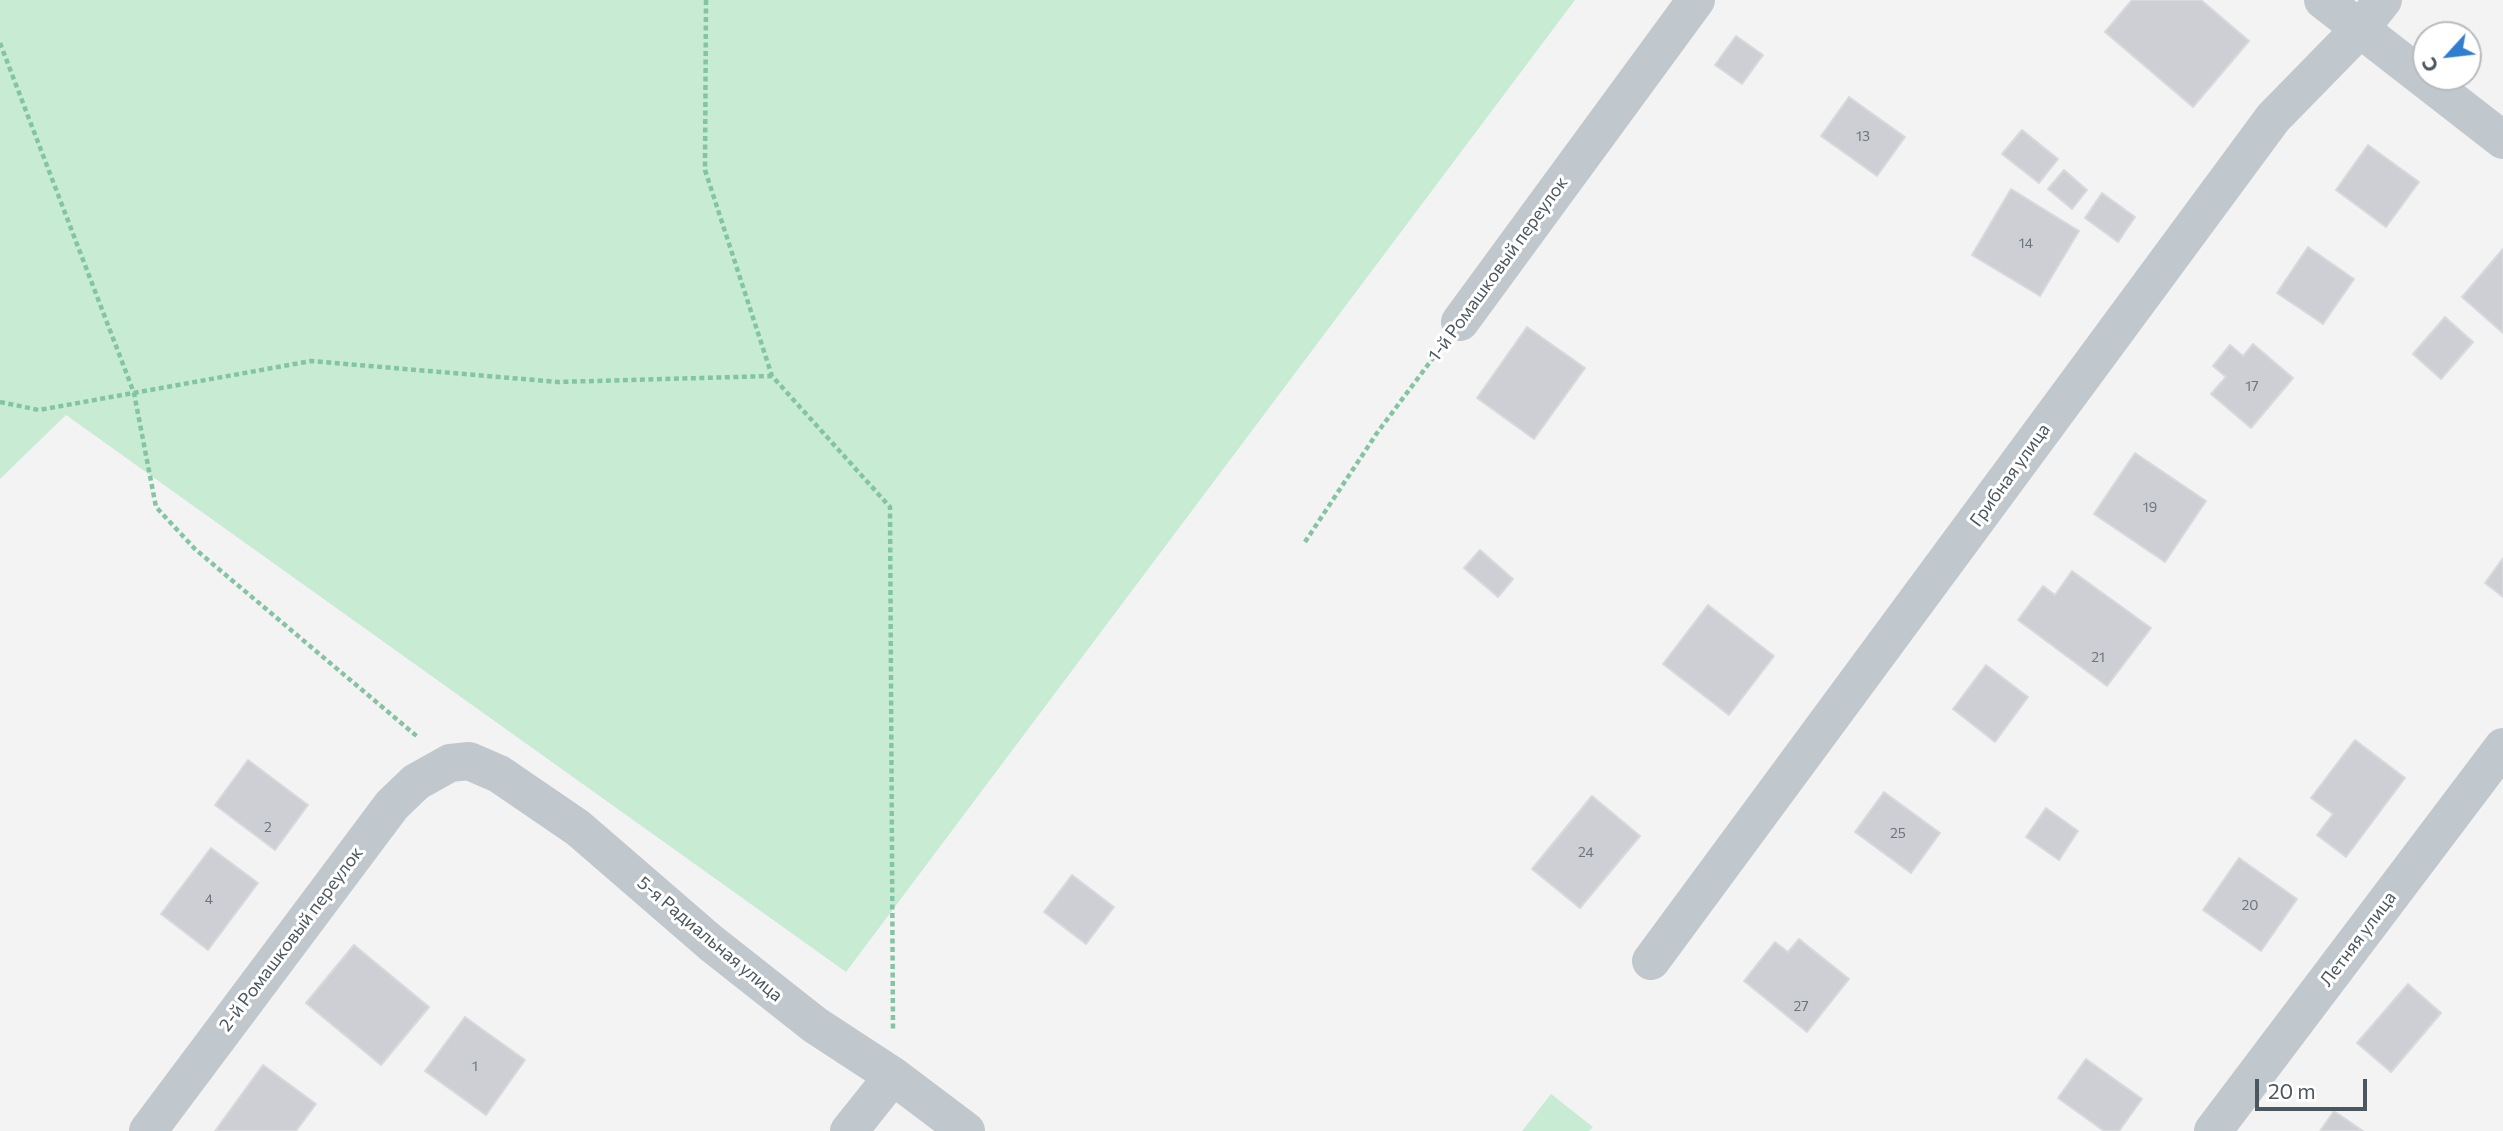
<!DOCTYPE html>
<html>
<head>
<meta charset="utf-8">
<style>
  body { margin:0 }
  #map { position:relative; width:2503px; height:1131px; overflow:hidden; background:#f4f3f3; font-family:Commissioner,sans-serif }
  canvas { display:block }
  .north { position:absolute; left:2412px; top:21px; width:70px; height:70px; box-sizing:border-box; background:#fff; border:2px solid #b7bbbf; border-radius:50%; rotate:243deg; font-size:19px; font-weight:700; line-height:28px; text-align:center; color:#4c565e }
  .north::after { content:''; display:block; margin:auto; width:24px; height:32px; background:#317dcf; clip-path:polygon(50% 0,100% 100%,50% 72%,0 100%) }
  .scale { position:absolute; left:2255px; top:1079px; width:112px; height:32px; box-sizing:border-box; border:4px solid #4c565e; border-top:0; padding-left:9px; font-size:21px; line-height:24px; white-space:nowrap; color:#4c565e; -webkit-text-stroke:5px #fff; paint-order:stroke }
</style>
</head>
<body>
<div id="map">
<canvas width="2503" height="1131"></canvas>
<div class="north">С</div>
<div class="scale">20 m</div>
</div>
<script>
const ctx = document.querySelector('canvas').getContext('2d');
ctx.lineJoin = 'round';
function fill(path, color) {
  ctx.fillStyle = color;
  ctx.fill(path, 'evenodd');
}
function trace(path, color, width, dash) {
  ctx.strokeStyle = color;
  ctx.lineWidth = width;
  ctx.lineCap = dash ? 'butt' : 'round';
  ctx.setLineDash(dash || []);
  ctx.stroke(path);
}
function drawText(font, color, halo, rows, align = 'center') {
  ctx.font = font + ' Commissioner,sans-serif';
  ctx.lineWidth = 6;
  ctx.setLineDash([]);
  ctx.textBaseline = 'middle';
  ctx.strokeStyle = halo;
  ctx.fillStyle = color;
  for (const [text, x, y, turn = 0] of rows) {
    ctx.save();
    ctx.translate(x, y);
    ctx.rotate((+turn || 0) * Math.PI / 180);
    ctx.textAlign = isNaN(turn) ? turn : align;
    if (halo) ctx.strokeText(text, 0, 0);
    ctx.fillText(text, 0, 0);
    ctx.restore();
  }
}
fill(new Path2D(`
  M0,0H1575L846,972L66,415L0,479Z
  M1551,1094L1593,1127L1589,1131H1522Z`), '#c8ebd4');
const building = new Path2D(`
  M2132,0H2201L2249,41L2193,107L2105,32Z
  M1736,36L1763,55L1742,84L1715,65Z
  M1849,97L1905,137L1877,176L1821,136Z
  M2022,130L2058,159L2039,183L2002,154Z
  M2368,145L2419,182L2386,227L2336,190Z
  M2064,170L2087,190L2072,209L2048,189Z
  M2011,189L2079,231L2040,296L1972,255Z
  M2102,193L2135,217L2118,242L2085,218Z
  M2308,247L2354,279L2323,324L2277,293Z
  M2503,249V333L2462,297Z
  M2445,317L2473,342L2441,379L2413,354Z
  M1527,327L1585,368L1534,439L1477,398Z
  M2253,344L2293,378L2251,428L2211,394L2226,377L2213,366L2230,345L2243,356Z
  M2135,453L2206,501L2165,562L2094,514Z
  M1480,550L1513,579L1498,597L1464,568Z
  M2503,558V597L2485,583Z
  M2072,571L2151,628L2107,686L2018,620L2043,586L2055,595Z
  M1708,605L1774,656L1729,715L1663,664Z
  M1986,665L2028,697L1995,742L1953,709Z
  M2355,740L2405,778L2346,857L2317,835L2333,814L2311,798Z
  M248,760L308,805L275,850L215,805Z
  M1884,792L1940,833L1911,873L1855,832Z
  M1592,796L1640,836L1580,908L1532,869Z
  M2046,808L2078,831L2059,860L2026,837Z
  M211,848L258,883L208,950L161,914Z
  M2239,858L2297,899L2261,951L2203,910Z
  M1072,875L1114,907L1086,944L1044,912Z
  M1799,939L1849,979L1807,1032L1744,981L1775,942L1788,952Z
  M354,945L429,1007L381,1065L306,1003Z
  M2408,984L2441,1013L2391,1072L2357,1043Z
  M465,1017L525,1060L486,1115L425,1071Z
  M2086,1059L2142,1099L2119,1131H2104L2058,1098Z
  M263,1065L316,1104L296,1131H215Z
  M2334,1111L2363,1131H2320Z`);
fill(building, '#cdcfd4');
trace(building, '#d7d9dd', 2);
trace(new Path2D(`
  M706,0L705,170L772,376L890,507L893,1029
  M0,43L134,393L156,507L195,549L419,738
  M0,402L39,410L311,361L558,382L772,376
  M1305,542L1377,433L1439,350`), '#83c5a2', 4.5, [5, 3.5]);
trace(new Path2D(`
  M2323,0L2503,140
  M1460,322L1696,0
  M1651,961L2273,118L2360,29L2383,0
  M148,1131L392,805L416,782L450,763L469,761L499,774L578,828L711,943L815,1025L893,1076L966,1131
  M849,1131L893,1076
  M2213,1131L2503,747`), '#c0c7cd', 38);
drawText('14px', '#6c747c', null, [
  ["13",1863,136],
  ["14",2026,243],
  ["17",2252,386],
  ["19",2150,507],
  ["21",2098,657],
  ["2",268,827],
  ["25",1898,833],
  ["24",1586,852],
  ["4",209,899],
  ["20",2250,905],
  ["27",1801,1006],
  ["1",475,1066]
]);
drawText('18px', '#4c565e', '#fff', [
  ["1-й Ромашковый переулок",1498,269,-54],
  ["Грибная улица",2010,475,-54],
  ["2-й Ромашковый переулок",291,939,-53],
  ["5-я Радиальная улица",710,939,40],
  ["Летняя улица",2358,939,-53]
]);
</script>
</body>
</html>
